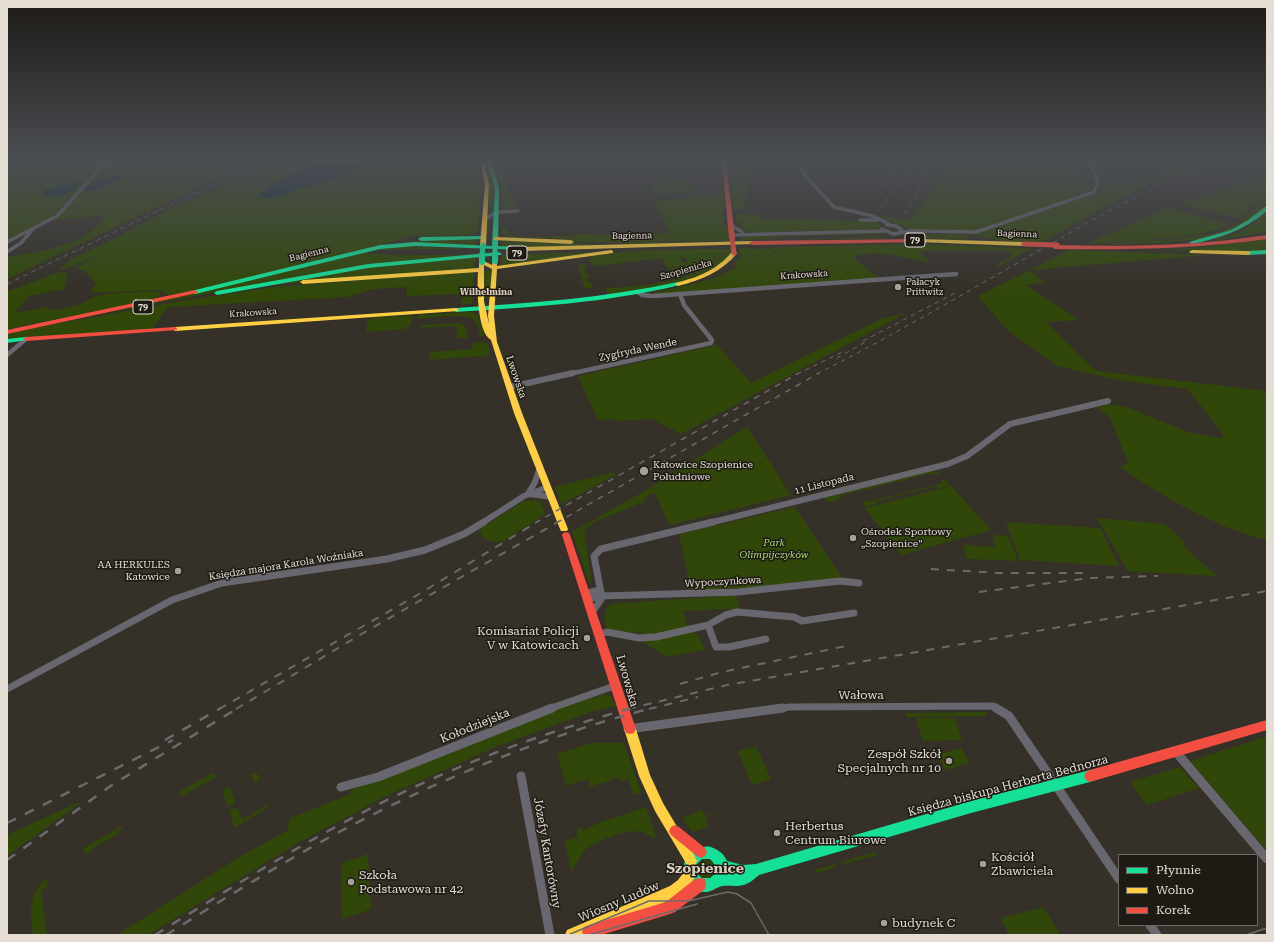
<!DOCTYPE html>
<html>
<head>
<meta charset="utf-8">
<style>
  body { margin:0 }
  #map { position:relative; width:1274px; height:942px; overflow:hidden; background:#353028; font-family:"Roboto Serif",serif }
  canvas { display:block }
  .frame { position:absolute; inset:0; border:8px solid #e4ded5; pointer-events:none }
  .legend { position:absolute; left:1118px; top:854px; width:140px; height:72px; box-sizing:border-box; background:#1e1a14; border:1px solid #6d6861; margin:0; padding:5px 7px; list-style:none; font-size:12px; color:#e4ded5 }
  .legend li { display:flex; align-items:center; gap:8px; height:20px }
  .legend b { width:20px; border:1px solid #6d6861 }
</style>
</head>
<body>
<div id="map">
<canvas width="1274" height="942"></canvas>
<div class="frame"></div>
<ul class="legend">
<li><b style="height:5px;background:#16e098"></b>Płynnie</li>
<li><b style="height:5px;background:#ffcf43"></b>Wolno</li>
<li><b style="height:5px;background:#f24e42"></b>Korek</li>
</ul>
</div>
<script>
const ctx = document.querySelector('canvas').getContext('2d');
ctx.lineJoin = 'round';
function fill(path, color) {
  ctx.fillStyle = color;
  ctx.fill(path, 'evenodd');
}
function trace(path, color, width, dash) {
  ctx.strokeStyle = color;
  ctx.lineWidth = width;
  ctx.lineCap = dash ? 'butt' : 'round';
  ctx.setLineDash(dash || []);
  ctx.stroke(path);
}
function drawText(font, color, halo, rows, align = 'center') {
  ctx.font = font + ' "Roboto Serif",serif';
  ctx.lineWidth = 3;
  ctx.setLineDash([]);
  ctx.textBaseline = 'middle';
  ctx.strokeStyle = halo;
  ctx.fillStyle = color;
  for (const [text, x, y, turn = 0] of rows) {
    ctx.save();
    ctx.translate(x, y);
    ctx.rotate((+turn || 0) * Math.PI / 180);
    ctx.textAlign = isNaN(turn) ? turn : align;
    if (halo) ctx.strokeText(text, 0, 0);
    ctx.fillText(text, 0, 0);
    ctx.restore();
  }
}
fill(new Path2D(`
  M7,161H92L69,171L94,161H105L51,218L7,240Z
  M108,161H253L7,279V257C42,251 85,247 106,215L56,220ZM118,175L124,176L110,184L87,191L101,179Z
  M269,161H312L305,165H313L273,184L270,188L261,192L278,196L337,177C343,171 354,172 362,169L361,164H318L321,161H477L481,182L478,230L475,234L471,235L409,236L399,240L318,260L319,261L170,296L162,291L154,290L90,293L96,284L85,271L75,268L97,256L64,269H59L72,259L110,241L179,204L194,200Z
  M484,161H487L495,185V211L489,207L488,179Z
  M663,161H718V167L696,168L694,164H664Z
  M729,161H845L819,166L760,165L733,171L730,170Z
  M965,161L976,165L981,161H1016L1028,169L1078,168L1081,180L1088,183L1089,190L1066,198L1062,202L973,231L909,229L872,214L909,221L943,175Z
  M1194,161H1210L1148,185L1103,207L1041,243L1003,241L970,234L989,230L1095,194L1101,188L1099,176L1118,187Z
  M496,166H499L504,175L516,209L503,208L502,185Z
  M745,169L754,170L743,210H733L730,180L734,175Z
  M1267,174V190L1241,219L1178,204Z
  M685,181L692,183L695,189C686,194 664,195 654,192L651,186L656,183Z
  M1267,193V205L1253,220L1234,231L1202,239L1161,243L1096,245C1109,244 1123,242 1136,241C1169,239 1218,240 1245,218C1255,211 1259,201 1267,193Z
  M723,194V226H729L730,241H604L730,243L634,244L546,240L538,239L598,240L509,237L502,233V227H507L506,231L510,235C538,239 567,236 593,233L594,235L670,233L653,201Z
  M1167,208L1232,224L1207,232L1185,237L1087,244Z
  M1267,212V232L1210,241C1232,235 1251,229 1267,212Z
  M736,214H757L764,219L869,221L877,222L881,225L875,229L858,230L750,232L744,230L736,221Z
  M881,232L884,234L806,236L744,235Z
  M925,234L968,235V239L970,240L905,237Z
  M744,236L791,237L739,241V238Z
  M883,236L888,237L883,238L767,241Z
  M1267,238V251L1227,252L1163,250L1211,246Z
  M436,239H477L476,247L401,243Z
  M502,240L606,245L502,248Z
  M908,244L1015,247L981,246L1030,249L997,267L994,266L1013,255L1009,251H919L930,262C907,259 878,249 855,256L854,258L879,279L653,295L652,293L705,281L721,276L737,266L734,265L740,257L772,254L743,256L740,254V248L771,249L774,254L778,253H775L771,248L783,247Z
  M403,246L467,249L376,250Z
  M728,249H731C731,253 732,255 730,258C719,280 632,291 608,295L605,287L611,288C646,285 689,283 717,260L712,253L716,260L695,272L691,266L703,268L701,264L695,265L693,262L694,265L689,266L685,257L680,258L682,262H686L688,266L667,268L662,258L595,266L591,264L589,259C598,249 708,249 728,249Z
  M1070,250L1209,255L1029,270L1046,282L1026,285L1079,320L1046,322L1096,371L1267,391V540C1214,527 1165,498 1120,467L1128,463L1110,418L1097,407L1113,404L1126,407L1191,433L1223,438L1222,433L1188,389L1118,380L1057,366L1006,329L978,296Z
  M596,252L501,266L502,255Z
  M361,253L397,255H467L351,267L56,322Z
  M479,256V259L475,260V269L334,279L253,287L378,266Z
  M586,264V266L583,267H586L587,269L584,270L585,274H588L589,277L586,278L588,282H591L593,288L585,289L578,265Z
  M688,267L692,273L674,277L671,276L668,269Z
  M492,270L491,297L483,298V271Z
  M59,272L67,273L65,289L29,296L15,312L34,310L44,307L51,310L60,309L79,305L96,296L105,294L152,291L162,294L157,297L159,298L7,330L72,315L7,329V292Z
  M465,272L474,274L472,304L461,305L462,294L406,296L407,287L374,289L348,297L168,307L152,329L7,339V333L169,303L274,287Z
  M472,312L477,314L484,334L482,337L478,335L480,334C479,331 478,325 476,322C469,311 429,318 417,319L419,315Z
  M906,313L681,434L652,419L617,421L611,419L598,420L578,376L717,345L751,383L881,319Z
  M413,316L411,324L405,329L366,332L368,320L376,317Z
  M459,323L464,325L468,338H459L457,337L458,328L454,326L421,328V325Z
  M476,342L487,343L490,354L481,358V356L429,360L431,352L472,349L473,344Z
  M747,427L791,495L670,525L655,494L652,493L644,498L646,501L592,523L584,531L592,584H590L572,532L648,489Z
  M933,470L940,474L936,475L932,473L840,496L838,500L829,502L824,499L825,496L828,497L932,471Z
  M610,473L617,474L562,504L554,487Z
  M940,480H945L950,485L939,488L937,486L877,501V503L865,507L862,503L865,499L867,502L943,483Z
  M951,486L991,530L901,555L865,508Z
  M529,500L540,501L545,514L504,541L493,542L484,539L479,530L522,502Z
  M795,507L843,579L745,588L691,590L679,534Z
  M1097,518L1165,524L1186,544L1183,546L1217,576L1128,571Z
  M1006,522L1100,528L1119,566L1020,560Z
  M992,535L1008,536L1018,561L967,559L963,545L996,547Z
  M736,595L741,611L724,609L683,611L688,628L698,635L705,650L666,657L640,640L643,632L608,634C605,624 601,612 611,604Z
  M605,694L611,696L616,706L593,711L498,746L388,795L296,844L148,935H117L239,857L287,831L290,818L351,794L350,791L363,785L570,705Z
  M986,712L987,716L907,717L906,713Z
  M916,718H954L962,740L923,741Z
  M1267,736V851L1190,761Z
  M591,743H624L641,793L634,795L628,779L621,781L620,777L590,787L588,779L566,786L557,754Z
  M756,746L771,779L752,785L738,751Z
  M961,748L970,763L946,770L937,755Z
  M1180,767L1199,788L1147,805L1130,782Z
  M214,772L216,777L180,797L179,792Z
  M257,773L260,780L255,783L251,775L230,787L235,803L228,807L222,791L251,774Z
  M79,802V804L7,856V835Z
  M270,803L267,808L235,828L229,811L237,807L242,820Z
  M646,807L656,837L653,838C650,836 646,833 642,832C629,828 594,841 584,851C579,857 577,865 571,871L565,841L578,837L577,829L580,827L583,831L598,823Z
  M702,810L704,816L712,813V815L705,817L709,826L693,832L682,818Z
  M122,826V829L118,831L119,833L91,849L92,851L85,855L84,848Z
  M875,852L877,855L845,864L844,862L833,866L834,868L816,873L814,870Z
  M368,854L371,909L342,919L341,863Z
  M697 869a9 9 0 1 1 18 0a9 9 0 1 1-18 0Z
  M46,877L48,886L41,890L47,934L33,935C30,910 28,897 46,877Z
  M1043,907L1061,935H1009L1001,918Z`), '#314709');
fill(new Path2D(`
  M318,164H361L365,166C357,174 345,169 337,177L278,196L271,198L258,196L273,184Z
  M118,175L124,176C116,182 91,193 82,190L101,179Z
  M84,179C70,195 65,196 43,196V191Z`), '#102736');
trace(new Path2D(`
  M800,167L806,177L834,207L873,216L891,225
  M485,219L497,212L518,211
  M860,220H880
  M731,225L742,232
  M887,225L896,226L902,230V232
  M882,229L893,234L911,231L976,232L1094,192L1098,182L1091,165L1086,161
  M732,235L884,231
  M7,242L57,216L107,161
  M7,252L21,243L32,230`), '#68676f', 3.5);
trace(new Path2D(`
  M638,292L642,295L653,296L956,274
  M7,355L26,339
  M569,374L711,343L712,340L684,305L680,294`), '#68676f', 4.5);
trace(new Path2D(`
  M510,387L573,373
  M528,494L535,482L540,467
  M530,494L552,497
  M482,523L524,496L548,487
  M709,523L948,464L967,456L1010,424L1108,401`), '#68676f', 6);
trace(new Path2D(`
  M587,593L600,590
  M588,599L600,596L738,592L840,581L859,583
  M593,611L602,598L594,556L601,549L713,522
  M708,625L716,647H729L766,639
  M600,634L607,632L639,638L656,637L708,625L726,615L737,612L794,617L802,621L854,613
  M7,689L172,600L222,583L387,559L425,550L464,534L484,522
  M549,709L617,685
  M776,709L790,707L993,706L998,709`), '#68676f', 7);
trace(new Path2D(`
  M996,708L1009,716L1119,879
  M628,729L783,708
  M1176,752L1267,859
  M521,776L550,935
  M341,787L378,777L552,708
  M1150,925L1157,935`), '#68676f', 9);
fill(new Path2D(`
  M487,161H491L499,188L498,246L521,247L524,249L523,250L415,246L380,249L195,294L192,292L195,290L380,245L415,242L492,246L495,188Z
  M1265,207H1267V211C1245,230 1220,238 1192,244L1189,242L1231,230L1248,220Z
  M483,236L485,237V239L421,241L418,239L421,237Z
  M1267,250V254L1248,255L1245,253L1248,251Z
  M499,252L502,254L501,255L368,268L217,295L214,293L217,291L368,264Z
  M678,282L681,284L680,285C607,303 531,307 456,312L453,310L456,308C531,303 605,298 678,282Z
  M26,337L28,338V340L7,343V339Z
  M1090,770L1094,772L1096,776L1094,780L1090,782L971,813L759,875C754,879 749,884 743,885C737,887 729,885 722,886C717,887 713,891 707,892C684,894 674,859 696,849C701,847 706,846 711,847C719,850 724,854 727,861L743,865L756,864L971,801ZM702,859H710L715,865L716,873L710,878H702L696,873V865Z`), '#16e098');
fill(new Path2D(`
  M480,161H484L489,184L486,245L483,247L480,245L485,184Z
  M496,237L571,240L574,242L571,244L494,240L493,239Z
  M920,239L1024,242L1027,244L1024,246L918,242L917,241Z
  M752,241L754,242V244L521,251L518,249L521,247Z
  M611,250L613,251V253L497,269L494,316L497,342L522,413L568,529L567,531H561L560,529L514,413L491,340C477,332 477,287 478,272L303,284L300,282L303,280L479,268V262L482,260L492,265L493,260H497V266ZM484,265L492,269L488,316L489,324L484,301Z
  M1192,250L1248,251L1251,253L1248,255L1190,253L1189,252Z
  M732,252L737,253C722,272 701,280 678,286L675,284C680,281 687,280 693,278C709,272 721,265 732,252Z
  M456,308L459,310L458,311L175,331L172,329L175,327Z
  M630,724L634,725L636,729L650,775L663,803L695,857L697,861L695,865L693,866L695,868L697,872L688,890L680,896L588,935H565L567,930L670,886L678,880L687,868L689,866L687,865L655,811L639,776L624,729L626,725Z`), '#ffcf43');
fill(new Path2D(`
  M722,161H726L735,238L732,240L729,238Z
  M1267,235V239C1196,249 1126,250 1055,249L1052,247L1055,245C1126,247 1196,246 1267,235Z
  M920,239L923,241L922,242L752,245L749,243L752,241Z
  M195,290L197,291V293L7,334V330Z
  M175,327L177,328V330L26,341L23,339L26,337Z
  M566,532L569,533L570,535L636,729L634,733L630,734L626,733L624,729L562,535L563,533Z
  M1267,720V730L1090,782L1086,780L1084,776L1086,772L1090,770Z
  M675,825L679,827L705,848L707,852L705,856L701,858L697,856L671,835L669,831L671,827Z
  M700,878L705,879L706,884L705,889L675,912L670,914L601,935H584L582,932L584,927L589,925L666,902L695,879Z`), '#f24e42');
trace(new Path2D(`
  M568,935L649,901H688L728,892L737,894L751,903L769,935
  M588,935L697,904
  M1246,935L1267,928`), '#6c6a6c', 1.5);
trace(new Path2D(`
  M974,163L977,161
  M915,198L925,172L937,161
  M868,199L897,168L914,161
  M879,208L916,167L925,161
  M905,214L933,178L952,161
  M7,284L261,161
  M863,341L957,292
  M837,358L869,340
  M797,374L842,352
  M817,374C886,339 953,300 1021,261C1086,223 1150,186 1221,161`), '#6c6a6c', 1, [4.5, 4.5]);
trace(new Path2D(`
  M535,523L799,373
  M556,523L819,373`), '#6c6a6c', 1.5, [6, 6]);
trace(new Path2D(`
  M931,569L999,573H1089
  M979,592L1091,578L1158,576
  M680,684L722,672L846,646
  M219,709L419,594L537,522
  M236,709L365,632L558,522
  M628,709L727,685L1267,591
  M649,709L698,697`), '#6c6a6c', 2, [8, 8]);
trace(new Path2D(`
  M165,740L221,708
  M7,823L173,740
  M7,860L112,785L238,708
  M155,935C245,879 335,822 432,779C497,750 564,727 632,708
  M166,935C238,890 310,845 386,808C472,766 560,732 652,708`), '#6c6a6c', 2.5, [10, 10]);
trace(new Path2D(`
  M495,247V256
  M482,256L483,245`), '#16e098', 5);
trace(new Path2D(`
  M495,255V261
  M482,262V255`), '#16e098', 6);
trace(new Path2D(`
  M732,238L734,253
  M1024,244L1057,245`), '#f24e42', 5);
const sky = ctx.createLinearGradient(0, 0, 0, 293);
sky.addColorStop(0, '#1d1a16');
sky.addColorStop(0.55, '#4b4e53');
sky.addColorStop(1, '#4b4e5300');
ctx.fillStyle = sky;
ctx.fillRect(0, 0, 1274, 293);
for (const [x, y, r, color] of [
  [898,287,4,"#a7a198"],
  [644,471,5,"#a7a198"],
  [853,538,4,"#a7a198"],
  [178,571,4,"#a7a198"],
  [587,638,4,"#a7a198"],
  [949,761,4,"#a7a198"],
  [777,833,4,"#a7a198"],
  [983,864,4,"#a7a198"],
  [351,882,4,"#a7a198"],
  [884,923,4,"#a7a198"]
]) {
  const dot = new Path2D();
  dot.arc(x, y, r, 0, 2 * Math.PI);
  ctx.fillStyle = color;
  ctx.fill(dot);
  trace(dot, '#1e1a14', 1.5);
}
drawText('9px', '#e4ded5', '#1e1a14', [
  ["Bagienna",1017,234,2],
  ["Bagienna",632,236,-1],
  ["Bagienna",309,254,-14],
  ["Szopienicka",686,270,-16],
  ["Krakowska",804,275,-4],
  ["Krakowska",253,313,-4]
]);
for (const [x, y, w] of [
  [915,240,20],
  [517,253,20],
  [143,307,20]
]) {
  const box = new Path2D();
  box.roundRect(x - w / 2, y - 7, w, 14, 3);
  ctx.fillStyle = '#1e1a14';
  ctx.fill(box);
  trace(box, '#e4ded5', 1);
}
drawText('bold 9px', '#e4ded5', null, [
  ["79",915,240],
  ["79",517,253],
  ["79",143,307]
]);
drawText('9px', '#e4ded5', '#1e1a14', [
  ["Pałacyk",906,282],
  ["Prittwitz",906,292]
], 'left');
drawText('bold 9px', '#d7cbba', '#1e1a14', [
  ["Wilhelmina",486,292]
]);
drawText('10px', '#e4ded5', '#1e1a14', [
  ["Zygfryda Wende",638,350,-12],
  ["Lwowska",516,377,71],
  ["11 Listopada",824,484,-14],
  ["Księdza majora Karola Woźniaka",286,565,-9],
  ["Wypoczynkowa",723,582,-3]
]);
drawText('10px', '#e4ded5', '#1e1a14', [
  ["Katowice Szopienice",653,465],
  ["Południowe",653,477],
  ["Ośrodek Sportowy",861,532],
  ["„Szopienice”",861,544],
  ["AA HERKULES",170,565,"right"],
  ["Katowice",170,577,"right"]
], 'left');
drawText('italic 10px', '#abdc74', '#1e1a14', [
  ["Park",774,543],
  ["Olimpijczyków",774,555]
]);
drawText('12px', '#e4ded5', '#1e1a14', [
  ["Komisariat Policji",579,631,"right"],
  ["V w Katowicach",579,645,"right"],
  ["Zespół Szkół",941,754,"right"],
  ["Specjalnych nr 10",941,768,"right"],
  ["Herbertus",785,826],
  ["Centrum Biurowe",785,840],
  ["Kościół",991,857],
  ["Zbawiciela",991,871],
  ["Szkoła",359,875],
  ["Podstawowa nr 42",359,889],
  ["budynek C",892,923]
], 'left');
drawText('12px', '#e4ded5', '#1e1a14', [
  ["Lwowska",627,681,74],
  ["Wałowa",861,695],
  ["Kołodziejska",475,726,-22],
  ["Księdza biskupa Herberta Bednorza",1008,786,-15],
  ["Józefy Kantorówny",547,853,80],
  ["Wiosny Ludów",619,902,-23]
]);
drawText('bold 14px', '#d7cbba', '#1e1a14', [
  ["Szopienice",705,869]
]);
</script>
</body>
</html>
